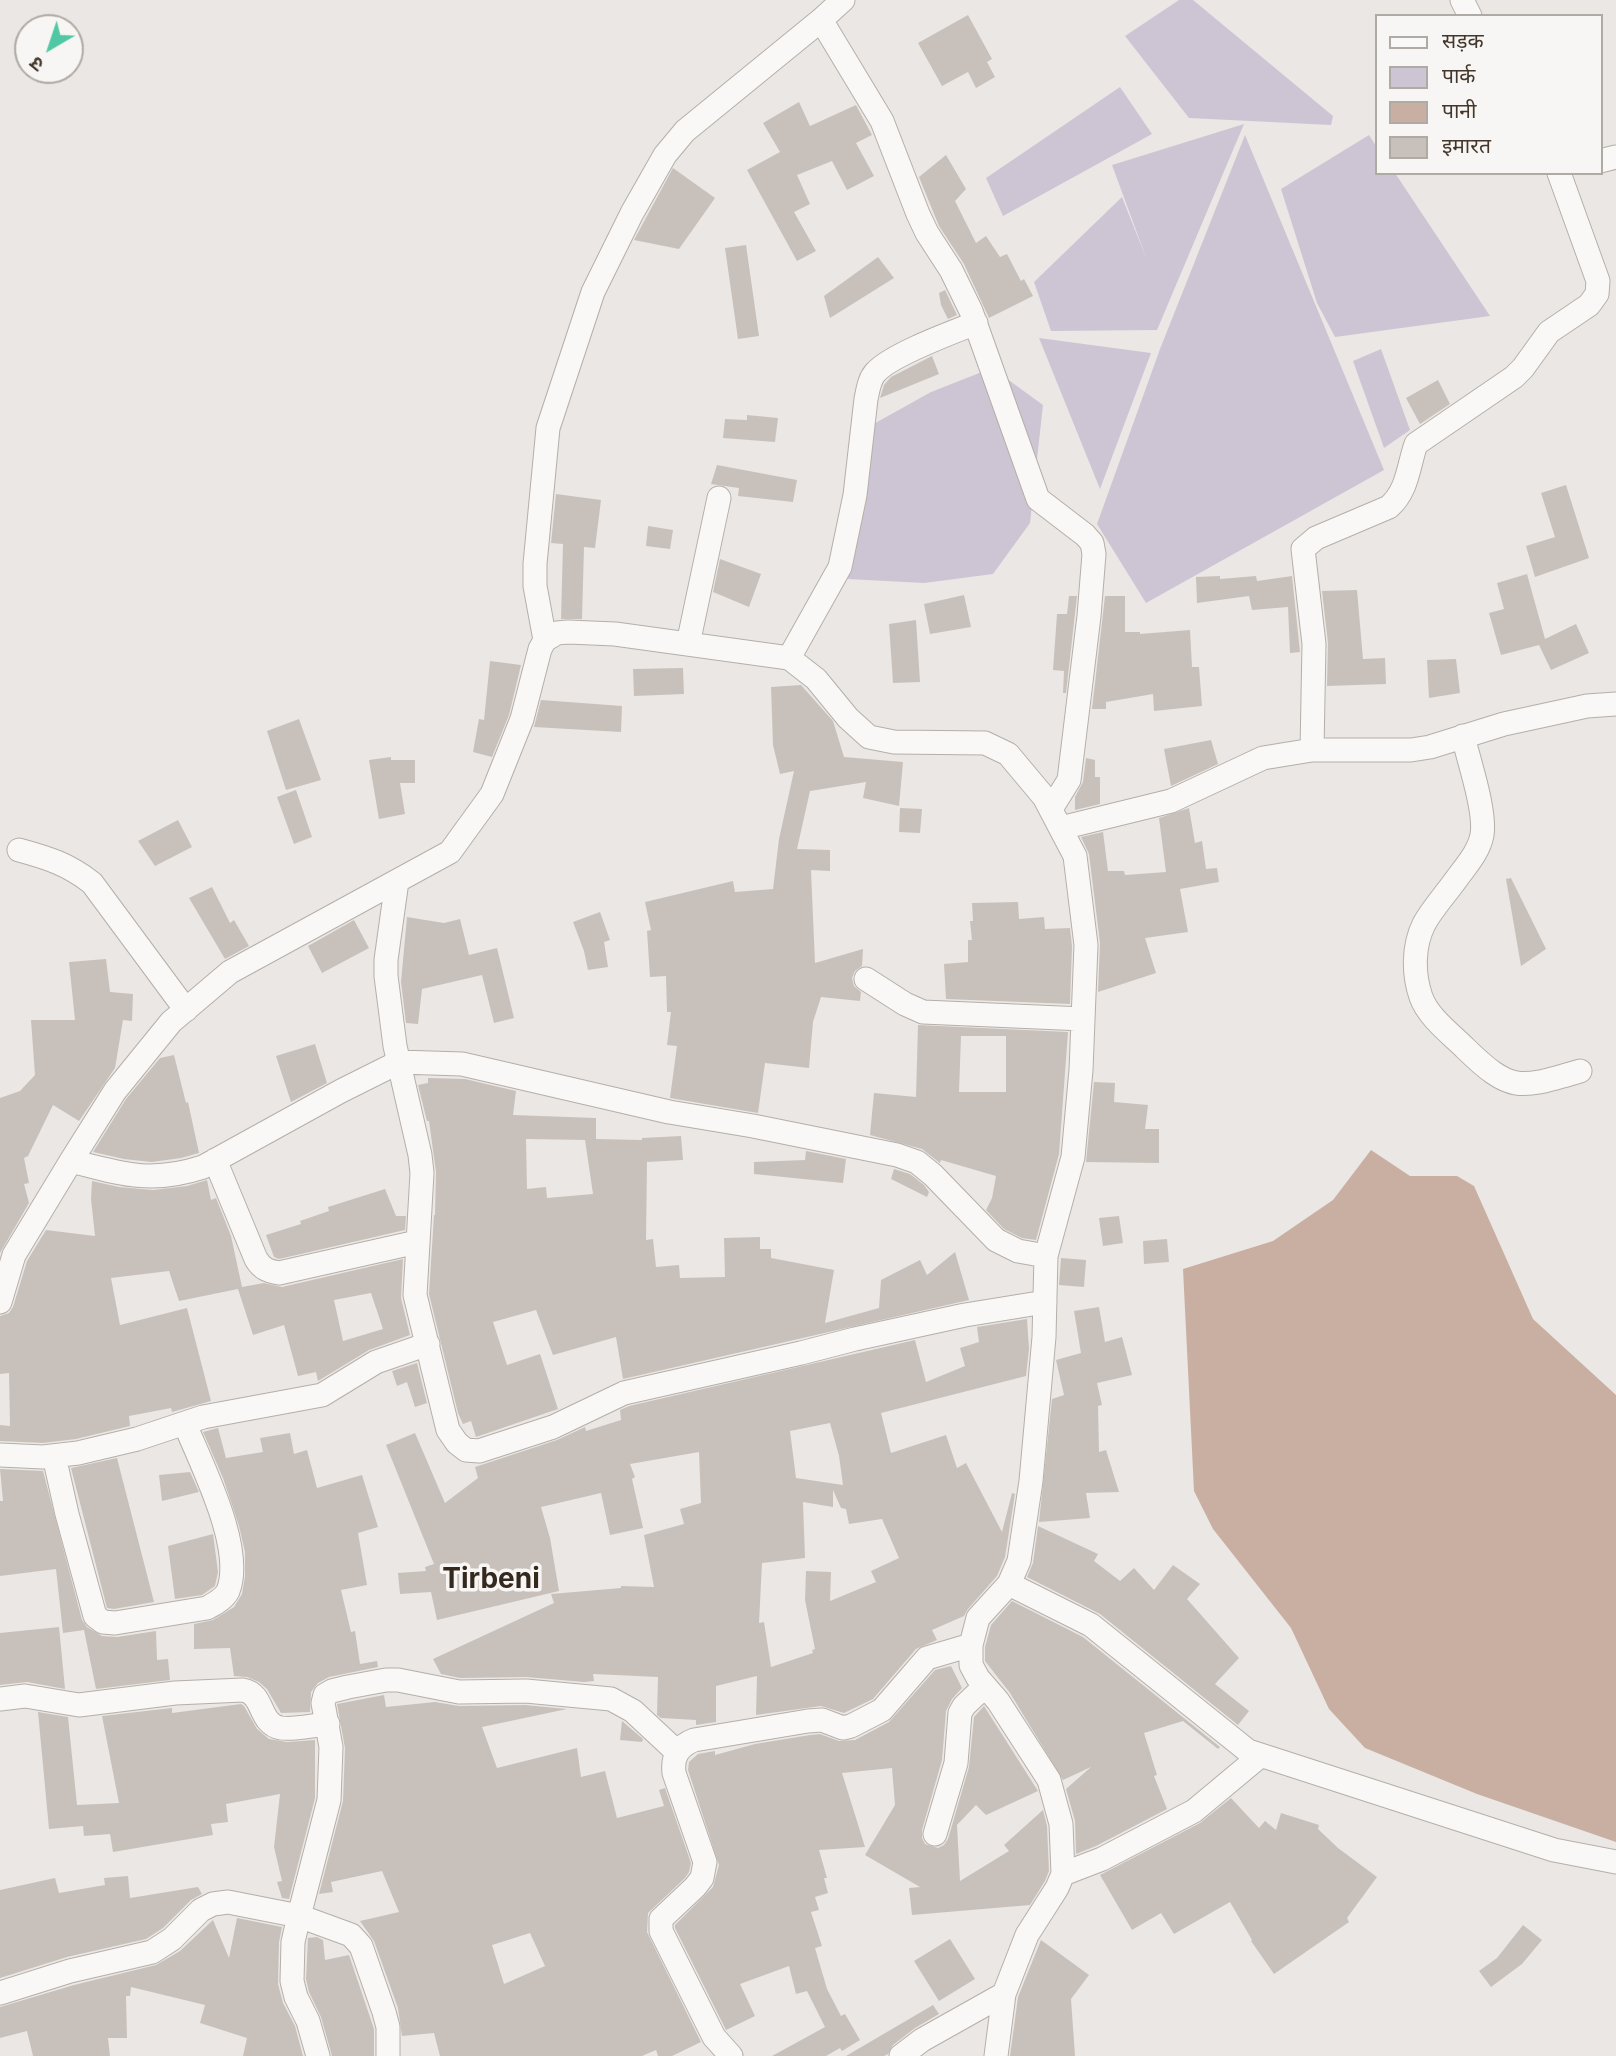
<!DOCTYPE html>
<html>
<head>
<meta charset="utf-8">
<style>
  body { margin:0 }
  #map { position:relative; width:1616px; height:2056px; overflow:hidden; background:#ebe7e4; font-family:Inter,"Noto Sans Devanagari",sans-serif }
  canvas { display:block }
  .legend { position:absolute; left:1375px; top:14px; width:228px; height:161px; box-sizing:border-box; background:#f8f6f4; border:2px solid #b0aaa4; margin:0; padding:9px 12px; list-style:none; font-size:21px; color:#43372c }
  .legend li { display:flex; align-items:center; gap:14px; height:35px }
  .legend b { width:35px; border:2px solid #b0aaa4 }
  .north { position:absolute; left:14px; top:14px; width:70px; height:70px; box-sizing:border-box; background:#f8f6f4; border:2px solid #b0aaa4; border-radius:50%; rotate:219deg; font-size:19px; font-weight:700; line-height:28px; text-align:center; color:#43372c }
  .north::after { content:''; display:block; margin:auto; width:24px; height:32px; background:#51c8a3; clip-path:polygon(50% 0,100% 100%,50% 72%,0 100%) }
</style>
</head>
<body>
<div id="map">
<canvas width="1616" height="2056"></canvas>
<ul class="legend">
<li><b style="height:9px;background:#f9f8f6"></b>सड़क</li>
<li><b style="height:19px;background:#cec5d4"></b>पार्क</li>
<li><b style="height:19px;background:#c9afa1"></b>पानी</li>
<li><b style="height:19px;background:#c8c1bb"></b>इमारत</li>
</ul>
<div class="north">उ</div>
</div>
<script>
const ctx = document.querySelector('canvas').getContext('2d');
ctx.lineJoin = 'round';
function fill(path, color) {
  ctx.fillStyle = color;
  ctx.fill(path, 'evenodd');
}
function trace(path, color, width, dash) {
  ctx.strokeStyle = color;
  ctx.lineWidth = width;
  ctx.lineCap = dash ? 'butt' : 'round';
  ctx.setLineDash(dash || []);
  ctx.stroke(path);
}
function drawText(font, color, halo, rows, align = 'center') {
  ctx.font = font + ' Inter,sans-serif';
  ctx.lineWidth = 7;
  ctx.setLineDash([]);
  ctx.textBaseline = 'middle';
  ctx.strokeStyle = halo;
  ctx.fillStyle = color;
  for (const [text, x, y, turn = 0] of rows) {
    ctx.save();
    ctx.translate(x, y);
    ctx.rotate((+turn || 0) * Math.PI / 180);
    ctx.textAlign = isNaN(turn) ? turn : align;
    if (halo) ctx.strokeText(text, 0, 0);
    ctx.fillText(text, 0, 0);
    ctx.restore();
  }
}
fill(new Path2D(`
  M1179,0H1193L1333,116L1331,125L1189,118L1125,36Z
  M1120,87L1152,134L1003,216L986,178Z
  M1244,124L1157,330L1051,331L1034,282L1122,197L1147,260L1112,165Z
  M1245,135L1384,470L1146,603L1097,524L1160,349Z
  M1369,135L1376,146V173H1395L1490,316L1335,337L1317,303L1281,189Z
  M1039,338L1151,353L1100,489Z
  M1381,349L1410,430L1384,448L1353,361Z
  M992,368L1043,405L1030,523L993,574L924,583L848,579L870,426L931,392Z`), '#cec5d4');
fill(new Path2D(`
  M1371,1150L1410,1176H1457L1474,1186L1533,1319L1616,1395V1842L1477,1794L1365,1748L1329,1709L1291,1628L1213,1529L1194,1491L1183,1269L1273,1241L1333,1200Z`), '#c9afa1');
fill(new Path2D(`
  M968,15L992,59L987,62L995,77L976,88L968,72L942,86L918,43Z
  M799,102L810,126L856,105L872,135L856,143L874,176L847,190L832,161L797,175L810,204L794,212L816,251L797,261L747,170L780,152L763,123Z
  M946,155L966,189L955,201L976,243L986,236L1000,257L1007,254L1021,281L1024,279L1033,296L989,318L964,264L939,226L919,177Z
  M673,168L715,198L679,249L634,240Z
  M746,245L759,336L738,339L725,248Z
  M878,257L894,278L830,318L824,296Z
  M945,290L957,315L948,319L941,305L939,293Z
  M932,356L939,374L880,398L884,385L891,377Z
  M1438,380L1450,404L1420,424L1406,398Z
  M747,415L778,418L775,442L723,438L725,419L747,420Z
  M717,465L797,480L793,502L738,496L739,488L711,484Z
  M1566,485L1589,558L1535,577L1526,546L1555,537L1541,493Z
  M556,494L601,500L595,548L584,547L582,619H561L563,544L551,543Z
  M648,526L673,530L670,549L646,546Z
  M720,559L761,574L749,607L713,592Z
  M1527,574L1545,639L1576,624L1589,653L1551,670L1539,645L1501,655L1489,613L1504,609L1497,583Z
  M1220,576V579L1256,576L1257,581L1292,576L1300,652L1290,653L1288,607L1252,610L1249,596L1197,603L1196,577Z
  M1357,590L1363,659L1385,658L1386,684L1327,686L1328,643L1322,591Z
  M964,595L971,627L930,634L924,604Z
  M1069,596H1077L1066,693H1063L1064,671L1053,670L1057,614H1067Z
  M1105,596H1125V632H1140V634L1190,630L1192,667H1199L1202,706L1154,711L1153,694L1106,702V709H1092Z
  M916,620L920,682L893,683L889,624Z
  M1456,659L1460,693L1429,698L1427,660Z
  M490,661L521,665L509,715L492,757L473,752L479,719L484,720Z
  M683,668L684,694L634,696L633,669Z
  M801,685L833,721L844,757L903,762L899,806L863,798L866,782L810,791L797,849L830,850V871L811,870L815,963L863,949L862,966L855,971L852,978L854,986L861,992L860,1001L821,997L813,1022L809,1068L765,1063L758,1113L670,1098L677,1046L667,1045L671,1012H667L666,976L650,977L647,931L651,930L645,902L733,881L735,892L773,889L779,839L794,771L780,774L773,745L771,687Z
  M541,700L622,706L621,732L534,727Z
  M299,719L321,780L286,790L267,731Z
  M1211,740L1218,764L1171,786L1164,749Z
  M391,757V760H415V783H400L405,814L379,819L369,760Z
  M1086,758L1095,760V777H1100V804L1075,810V797L1083,782Z
  M296,790L312,837L294,844L277,797Z
  M900,808L922,809L920,833L899,832Z
  M1189,808L1195,843L1202,841L1206,869L1217,868L1219,882L1180,889L1188,932L1145,938L1156,973L1098,992L1100,943L1089,854L1081,837L1103,832L1108,871H1124L1125,875L1166,872L1159,818Z
  M178,820L192,847L155,866L138,841Z
  M1511,878L1546,949L1521,966L1506,879Z
  M212,887L230,923L234,920L249,946L225,959L189,898Z
  M1018,902L1019,919L1044,917L1045,929L1070,928L1072,946L1070,1004L946,999L944,964L968,962V940H972L970,921H973L972,903Z
  M600,912L610,940L604,942L608,967L588,970L584,951L573,922Z
  M407,917L444,923L460,919L469,955L497,948L514,1018L494,1023L482,975L422,989L418,1024L406,1023L401,982Z
  M354,920L369,948L322,973L308,946Z
  M106,959L110,992L133,994L132,1021L123,1020L115,1068L79,1121L53,1105L28,1156L24,1158L29,1183L24,1184L29,1203L0,1253V1098L20,1091L35,1075L31,1020H75L69,962Z
  M918,1025L1068,1032L1059,1154L1036,1240L1022,1238L1004,1229L986,1210L992,1198L996,1176L941,1160L940,1163L922,1149L870,1135L874,1093L916,1097ZM961,1036H1006V1092H959Z
  M315,1044L327,1083L291,1102L276,1056Z
  M174,1055L186,1103L188,1102L199,1153L181,1158L152,1162L124,1159L93,1152L126,1099L160,1058Z
  M428,1078L465,1079L516,1091L513,1115L596,1118V1139L642,1140V1138L681,1136L683,1160L647,1162L646,1240L653,1239L656,1267L679,1265L680,1278L725,1277L724,1238L760,1237V1249H771V1258L834,1270L825,1323L879,1308L881,1280L920,1260L927,1275L955,1252L969,1300L623,1379L616,1337L553,1355L536,1310L493,1322L507,1365L540,1354L558,1409L476,1437L471,1421L463,1424L458,1413L429,1294L434,1215H435L436,1172L429,1121H427L418,1085L428,1083ZM526,1139L585,1140L593,1194L547,1198L546,1187L527,1189Z
  M1094,1082L1115,1083L1114,1102L1148,1105L1145,1129H1159V1163L1086,1162Z
  M806,1151L846,1159L843,1183L754,1174V1162L805,1160Z
  M894,1169L910,1174L924,1185L929,1192L927,1197L891,1179Z
  M207,1180L211,1200L216,1198L231,1236L242,1287L264,1283L282,1287L403,1259L401,1298L410,1335L369,1350L318,1381L316,1372L298,1376L284,1325L253,1335L238,1289L179,1301L169,1271L111,1278L120,1325L187,1308L211,1401L172,1412L171,1408L129,1416L130,1426L76,1439L43,1443L0,1441V1425L10,1426L9,1373L0,1374V1316L9,1313L13,1307L27,1261L46,1230L95,1236L91,1199L92,1181L119,1187L153,1190L187,1186ZM371,1293L383,1329L343,1341L334,1300Z
  M385,1189L396,1216H406L405,1230L279,1259L274,1257L266,1235L301,1224L300,1221L329,1211L328,1207Z
  M1119,1216L1123,1243L1103,1246L1099,1218Z
  M1167,1239L1169,1262L1144,1264L1143,1241Z
  M1061,1258L1086,1260L1084,1287L1059,1285Z
  M1099,1307L1105,1342L1122,1337L1132,1375L1097,1383L1102,1405L1098,1406L1099,1452L1106,1450L1119,1492L1086,1493L1090,1518L1039,1522L1052,1399L1064,1395L1056,1360L1081,1353L1074,1311Z
  M1027,1319L1029,1349L1026,1376L881,1413L891,1453L946,1435L957,1468L966,1463L1002,1532L1012,1493L1015,1494L1005,1557L997,1576L968,1609L964,1616L932,1630L937,1640L916,1649L873,1699L844,1713L821,1706L756,1715L757,1676L716,1686V1722L696,1725V1720L661,1718L657,1715L658,1677L593,1674L594,1681L584,1682L526,1677L460,1678L441,1674L433,1659L554,1603L551,1594L621,1588V1586L654,1587L644,1535L684,1524L680,1509L701,1503L699,1452L630,1464L635,1477L632,1479L643,1528L610,1535L601,1493L541,1507L550,1538L559,1591L437,1620L431,1592L400,1594L398,1573L426,1571L425,1567L434,1564L386,1445L415,1433L445,1503L478,1478L475,1467L557,1440L585,1427L586,1431L621,1420L620,1410L629,1406L915,1340L926,1382L965,1366L960,1348L979,1342L977,1327ZM830,1423L839,1456L843,1485L796,1478L790,1431ZM833,1490L841,1508L846,1509L849,1524L882,1519L899,1558L871,1571L876,1582L830,1601L831,1572L806,1571L805,1600L815,1649L812,1650L813,1653L771,1667L764,1622L759,1623L762,1563L805,1558L803,1502L833,1507Z
  M417,1363L427,1403L415,1407L407,1382L397,1386L392,1371Z
  M218,1428L226,1458L263,1452L260,1438L290,1433L294,1454L307,1450L317,1488L362,1475L378,1527L358,1533L367,1585L341,1590L351,1632L355,1631L360,1664L377,1661L378,1667L329,1677L318,1683L311,1692L310,1712L281,1713L267,1689L259,1682L247,1677L234,1676L230,1648L194,1649V1624L213,1620L234,1607L242,1594L245,1576V1552L239,1526L223,1478L203,1432Z
  M117,1458L154,1602L114,1609L107,1608L71,1468Z
  M0,1469L43,1471L82,1620L87,1627L102,1636L117,1637L156,1631L157,1660L168,1659L170,1680L96,1689L84,1630L63,1633L56,1569L0,1576V1501H3Z
  M190,1472L199,1492L162,1501L159,1475Z
  M1038,1526L1098,1554L1094,1561L1120,1581L1134,1568L1154,1590L1173,1565L1200,1584L1187,1599L1239,1658L1215,1684L1249,1711L1238,1725L1100,1614L1027,1577L1033,1563Z
  M213,1534L218,1572L215,1586L202,1595L175,1599L168,1546Z
  M1012,1601L1083,1637L1220,1747L1218,1749L1183,1721L1144,1733L1157,1775L1154,1776L1167,1809L1096,1846L1076,1854L1075,1821L1066,1789L1091,1767L1063,1780L1010,1693L985,1661V1647L991,1625Z
  M59,1627L65,1689L27,1682L0,1685V1633Z
  M951,1666L962,1688L952,1699L946,1711L942,1760L922,1830V1838L925,1844L938,1848L944,1845L948,1839L969,1767L974,1717L984,1706L1038,1791L986,1815L976,1805L957,1825L960,1881L1009,1851L1004,1845L1043,1810L1047,1826L1049,1871L1045,1881L1030,1905L912,1915L909,1888L920,1887L865,1855L895,1805L892,1768L842,1773L865,1847L819,1850L827,1878H824L828,1893L815,1897L819,1910L811,1912L822,1946L815,1948L827,1989L841,2016L845,2014L860,2040L842,2051L840,2048L826,2056H772L825,2027L807,1991L796,1994L789,1966L740,1984L755,2016L726,2030L675,1928V1925L713,1887L719,1865L688,1770L689,1762L698,1754L715,1751V1755L755,1744L810,1735L820,1734L839,1741L855,1740L889,1722L935,1670Z
  M384,1695L386,1707L435,1702L459,1706L525,1705L567,1709L482,1727L497,1768L577,1748L581,1777L605,1771L617,1818L664,1806L659,1790L665,1788L691,1863L689,1872L685,1878L648,1913L647,1932L701,2042L672,2056H658L656,2050L642,2056H440L434,2033L402,2036L398,2008L374,1941L360,1921L399,1912L382,1871L331,1882L333,1892L319,1894L343,1801L345,1748L337,1704ZM530,1933L545,1966L504,1984L492,1945Z
  M241,1704L244,1706L257,1729L269,1739L287,1742L315,1740V1798L289,1899L282,1898L277,1882L282,1881L274,1847L280,1794L226,1804L228,1822L211,1824L213,1835L113,1852L110,1834L84,1836L83,1826L49,1829L38,1712L68,1717L77,1805L119,1803L102,1716L172,1708V1713Z
  M622,1721L643,1739L642,1742L620,1740Z
  M1231,1798L1259,1828L1265,1821L1276,1830L1281,1813L1319,1825L1318,1829L1338,1848L1377,1877L1347,1918L1349,1922L1274,1974L1251,1941L1252,1940L1230,1902L1174,1934L1161,1913L1132,1930L1100,1875L1200,1823Z
  M128,1876L130,1898L198,1887L202,1894L191,1900L163,1928L146,1939L67,1957L0,1978V1890L55,1878L59,1893L105,1885L104,1878Z
  M237,1918L282,1927L279,1942L278,1984L283,2003L295,2026L303,2056H243L247,2038L200,2023L205,2005L131,1987L130,1996H126L127,2038H108L110,2056H33L27,2031L0,2038V2007L74,1985L156,1965L180,1951L213,1920L229,1958Z
  M1523,1925L1542,1940L1522,1964L1491,1987L1479,1971L1497,1958Z
  M317,1937L323,1940L325,1960L349,1955L374,2029V2056H332L321,2017L309,1992L306,1979L308,1938Z
  M950,1939L975,1979L939,2001L914,1961Z
  M1041,1940L1089,1975L1071,1999L1075,2056H1010L1018,1997Z
  M933,2005L939,2014L915,2028L893,2045L888,2054L884,2056H846Z`), '#c8c1bb');
const street = new Path2D(`
  M1462,0L1470,16
  M821,20L882,121L918,214L927,233L951,270L971,311L1038,499L1085,535L1092,543L1094,554L1089,616L1069,780L1051,809
  M1600,161L1616,157
  M545,640L535,586V564L548,428L593,292L632,213L665,155L685,131L821,20L843,0
  M688,644L719,498
  M789,658L840,567L855,495L866,399C868,390 869,380 875,373C890,355 953,332 976,323
  M1463,736C1469,762 1486,811 1482,835C1479,852 1465,867 1455,881C1445,895 1432,909 1424,924C1413,946 1413,974 1421,997C1428,1017 1451,1034 1466,1049C1512,1094 1521,1088 1580,1071
  M1312,750L1314,644L1303,549L1316,538L1389,507C1408,490 1408,467 1416,444L1514,377L1523,368L1549,332L1589,305L1597,294L1598,281L1559,173
  M1061,828L1171,801L1263,758L1312,750H1411L1430,747L1504,724L1587,706L1616,704
  M19,850C48,858 68,864 92,883L186,1010
  M397,881L386,960V976L395,1046L420,1155L422,1173L415,1295L448,1430L457,1443L466,1450L479,1451L553,1427L624,1393L801,1353L855,1339L965,1315L1045,1302
  M866,979L905,1004L923,1012L1083,1019
  M215,1160L256,1259C262,1269 268,1271 279,1273L417,1242
  M71,1161C122,1174 151,1184 203,1167L341,1091L399,1062L462,1064L669,1112L753,1126L897,1155L917,1162L933,1175L996,1240L1018,1251L1046,1256
  M0,1302L14,1255L71,1161L115,1091L171,1022L230,972L450,852L492,794L522,719L540,649L545,640L557,633L568,632L615,634L789,658L816,679L848,718L869,737L894,742L985,743L1008,754L1044,797L1075,856L1086,945L1081,1070L1073,1157L1046,1256L1044,1337L1031,1481L1019,1561L1009,1584L978,1618L971,1645V1665L978,1678L998,1701L1049,1780L1061,1824L1063,1874L1057,1888L1027,1935L1004,1994L996,2056
  M0,1455L43,1457L78,1453L137,1439L203,1417L322,1395L376,1362L428,1344
  M54,1456L67,1514L95,1616L103,1622L115,1623L207,1608C214,1604 224,1599 228,1591C245,1548 201,1464 185,1424
  M1009,1584L1091,1625L1248,1751L1554,1850L1616,1862
  M0,1699L25,1696L79,1705L175,1693L243,1690C265,1694 258,1724 281,1728C295,1730 313,1725 328,1724
  M935,1834L956,1763L960,1713L964,1706L985,1686
  M1063,1874L1102,1859L1194,1811L1260,1756
  M0,1993L70,1971L152,1952L172,1939L201,1910L213,1904L228,1902L299,1916L351,1935L361,1946L384,2012L388,2027V2056
  M318,2056L308,2021L296,1997L292,1981L293,1942L299,1916L329,1800L331,1747L323,1703L325,1695L332,1691L348,1687L386,1680H398L459,1692L526,1691L611,1699L633,1711L677,1752
  M731,2056L714,2037L661,1931V1919L695,1887L702,1878L705,1862L674,1773C672,1756 679,1746 694,1740L808,1721L822,1720L843,1728L851,1726L882,1710L927,1658L971,1645
  M901,2056L922,2040L1004,1994`);
trace(street, '#b5afa9', 25);
trace(street, '#f9f8f6', 23);
drawText('bold 28px', '#34291e', '#f8f6f4', [
  ["Tirbeni",491,1580]
]);
</script>
</body>
</html>
